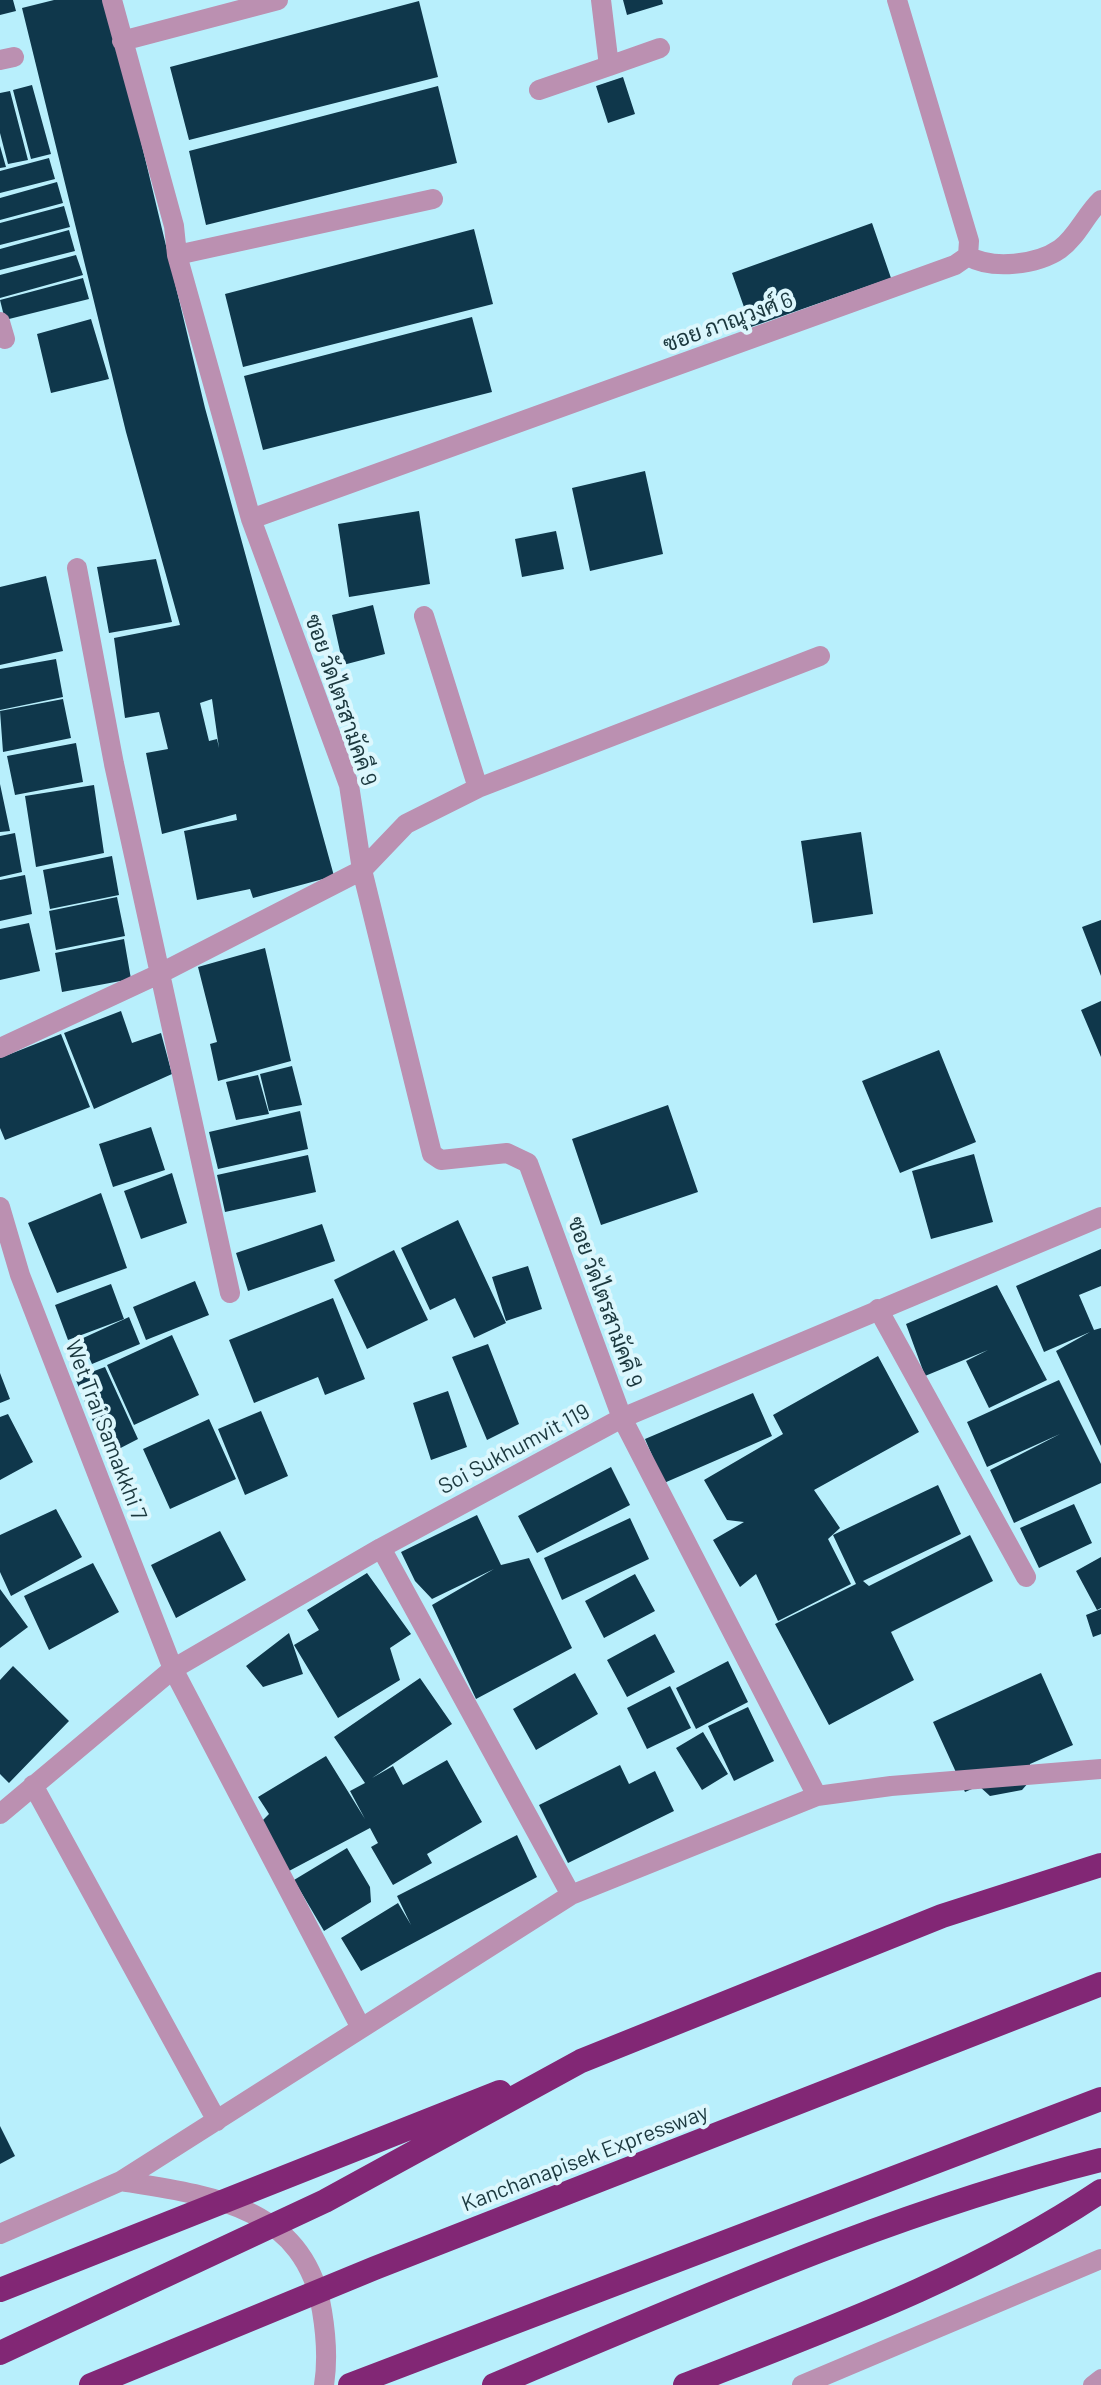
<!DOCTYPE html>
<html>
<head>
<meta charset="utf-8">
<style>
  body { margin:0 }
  canvas { display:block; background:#b8effc }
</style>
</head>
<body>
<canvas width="1101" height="2385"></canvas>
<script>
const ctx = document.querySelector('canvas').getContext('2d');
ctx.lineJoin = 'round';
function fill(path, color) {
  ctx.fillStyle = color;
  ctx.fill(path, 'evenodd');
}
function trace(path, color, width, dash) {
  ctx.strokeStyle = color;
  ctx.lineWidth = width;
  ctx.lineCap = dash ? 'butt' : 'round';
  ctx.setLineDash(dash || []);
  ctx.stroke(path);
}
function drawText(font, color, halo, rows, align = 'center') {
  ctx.font = font + ' Barlow,Sarabun,sans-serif';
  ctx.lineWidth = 8;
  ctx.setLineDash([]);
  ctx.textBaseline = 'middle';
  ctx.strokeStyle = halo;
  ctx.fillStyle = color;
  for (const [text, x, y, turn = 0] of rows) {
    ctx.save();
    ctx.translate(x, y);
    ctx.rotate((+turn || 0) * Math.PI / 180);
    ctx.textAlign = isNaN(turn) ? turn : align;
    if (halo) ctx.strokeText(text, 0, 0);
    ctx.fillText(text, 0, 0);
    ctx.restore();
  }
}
fill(new Path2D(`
  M0,0H13L16,11L0,15Z
  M54,0H107L205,408L334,876L253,898L250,889L197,900L184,831L237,820L236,814L162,834L146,753L168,749L159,712L125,718L114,638L180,625L126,432L22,8ZM212,699L219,748L217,739L209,741L200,703Z
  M623,0H662L663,4L627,15Z
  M419,1L438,77L189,140L170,67Z
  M623,77L635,114L608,123L596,86Z
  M32,85L51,154L31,159L13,90Z
  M438,86L457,163L206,225L189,151Z
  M10,91L28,160L8,164L0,133V93Z
  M0,146L6,167L0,168Z
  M49,158L55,179L0,193V171Z
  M57,182L63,203L0,220V198Z
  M64,206L70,227L0,245V223Z
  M872,223L891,278L751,327L732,273Z
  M474,229L493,304L243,367L225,294Z
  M69,230L75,251L0,270V249Z
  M76,255L83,275L0,298V275Z
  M83,278L89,299L5,320L0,300Z
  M472,317L492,392L263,450L244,376Z
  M91,319L109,379L51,393L37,334Z
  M645,471L663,554L590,571L572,488Z
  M419,511L430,584L349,597L338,524Z
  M556,531L564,569L522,577L515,539Z
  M156,559L172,622L109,633L97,567Z
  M46,576L63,651L0,665V587Z
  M373,605L385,654L343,665L332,615Z
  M56,659L63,697L0,710V669Z
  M63,699L71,738L3,752L0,711Z
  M76,743L83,782L15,795L7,756Z
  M0,784L10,831L0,832Z
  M94,785L104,853L36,867L25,796Z
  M861,832L873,914L813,923L801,841Z
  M15,833L22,872L0,877V836Z
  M112,856L119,895L50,909L43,870Z
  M25,875L32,914L0,921V880Z
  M117,897L125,936L56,950L49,911Z
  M1101,920V976L1082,927Z
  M29,923L40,971L0,980V929Z
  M124,939L131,979L62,992L55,953Z
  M265,948L291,1061L218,1081L210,1044L217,1042L198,967Z
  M1101,1001V1057L1081,1010Z
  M121,1011L132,1043L161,1033L172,1074L94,1109L64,1033Z
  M61,1034L90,1107L5,1140L0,1128V1058Z
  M939,1050L976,1142L900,1173L862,1081Z
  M292,1066L302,1105L269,1111L260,1074Z
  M258,1075L269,1114L236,1120L226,1082Z
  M668,1105L698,1192L601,1225L572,1139Z
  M300,1111L308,1149L218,1169L209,1132Z
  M151,1127L165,1170L113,1187L99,1144Z
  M974,1154L993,1222L931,1239L912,1171Z
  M308,1155L316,1192L225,1212L217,1175Z
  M172,1173L187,1223L141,1239L124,1191Z
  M101,1193L127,1268L57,1293L28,1223Z
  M458,1220L506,1323L474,1338L455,1298L430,1310L401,1248Z
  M322,1224L335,1261L248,1291L236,1253Z
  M1101,1249V1286L1079,1295L1094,1330L1101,1328V1446L1056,1351L1090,1332L1044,1352L1016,1286Z
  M394,1250L428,1320L367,1349L334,1280Z
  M528,1266L542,1309L506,1321L492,1277Z
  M195,1281L209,1315L146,1340L133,1307Z
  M111,1284L124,1319L68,1340L55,1305Z
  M997,1285L1047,1380L989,1408L966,1361L988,1350L925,1376L906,1324Z
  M333,1298L365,1379L325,1395L318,1377L254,1403L229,1340Z
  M129,1317L140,1344L92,1364L81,1339Z
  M172,1335L199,1395L134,1425L107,1365Z
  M488,1344L519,1424L487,1440L452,1357Z
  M878,1356L919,1432L814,1490L840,1528L828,1539L851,1584L778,1621L756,1574L740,1587L713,1540L744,1522L727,1520L704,1480L783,1434L773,1415Z
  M105,1367L138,1439L107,1455L75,1378Z
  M0,1373L10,1399L0,1403Z
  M1059,1380L1101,1464V1483L1014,1523L990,1470L1060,1434L987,1467L967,1422Z
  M448,1391L467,1447L431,1460L413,1403Z
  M753,1393L772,1436L664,1483L645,1439Z
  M261,1411L288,1476L245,1495L218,1429Z
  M8,1414L33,1462L0,1480V1417Z
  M209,1419L236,1479L170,1509L143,1449Z
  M611,1467L630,1505L537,1553L518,1516Z
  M938,1485L961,1534L863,1581L869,1586L970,1535L993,1581L891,1632L914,1680L829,1725L775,1624L856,1584L833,1535Z
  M1074,1504L1092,1543L1039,1568L1020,1528Z
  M56,1509L82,1557L11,1596L0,1572V1535Z
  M477,1515L501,1565L529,1558L572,1648L476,1699L432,1605L494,1569L432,1599L415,1581L401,1552Z
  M630,1518L649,1559L562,1600L544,1558Z
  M220,1531L246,1580L176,1618L151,1565Z
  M1101,1557V1608L1097,1610L1076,1571Z
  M93,1563L119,1612L49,1650L24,1596Z
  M367,1573L411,1634L390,1648L400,1680L338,1718L294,1645L319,1630L307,1610Z
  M635,1574L655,1611L604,1638L585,1601Z
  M0,1589L28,1627L0,1648Z
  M1101,1609V1634L1093,1637L1086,1615Z
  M289,1633L303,1674L263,1687L246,1666Z
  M655,1634L675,1672L627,1697L607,1660Z
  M728,1661L748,1702L696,1729L676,1688Z
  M13,1666L69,1721L9,1783L0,1774V1680Z
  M575,1673L598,1714L536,1750L513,1709Z
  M1041,1673L1073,1745L1030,1764L1029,1782L1022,1790L990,1796L979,1786L965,1792L933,1722Z
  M420,1678L452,1724L372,1778L393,1766L403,1785L447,1760L482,1822L427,1854L432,1863L393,1885L371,1847L378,1843L370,1828L289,1871L261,1822L269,1814L258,1797L326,1756L365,1819L350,1791L365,1783L334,1737Z
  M670,1686L691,1728L647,1749L627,1708Z
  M748,1707L774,1761L734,1781L708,1726Z
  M703,1732L728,1774L702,1790L676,1748Z
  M620,1765L629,1784L655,1771L674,1811L568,1863L539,1805Z
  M517,1835L537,1877L361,1971L341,1938L398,1903L411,1925L397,1896Z
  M347,1848L370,1887L371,1902L324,1931L294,1880Z
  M0,2126L15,2156L0,2164Z`), '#0f374b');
trace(new Path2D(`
  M1092,2385L1101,2378`), '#bb90b1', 18);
trace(new Path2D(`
  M112,0L174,226L177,255L251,519L349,785L362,870L432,1154L441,1160L507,1153L528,1163L622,1418L817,1796
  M122,41L278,0
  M0,60L14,57
  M609,66L660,48
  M539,90L609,66L601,0
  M177,255L433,199
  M968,256C992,270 1037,265 1060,249C1077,237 1086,214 1101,200
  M0,322L5,339
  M251,519L955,265L968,256L969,241L897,0
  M77,568L114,764L230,1293
  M424,616L478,788
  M0,1048L161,973L362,870L406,824L478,788L820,656
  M0,1207L20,1275L173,1669L360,2026
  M878,1309L1026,1577
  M381,1548L571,1895
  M33,1785L217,2121
  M0,1814L173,1669L381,1548L622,1418L1101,1217
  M121,2181C209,2195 305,2206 322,2311C326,2335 328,2360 324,2385
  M0,2234L121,2181L571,1895L817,1796L891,1786L1101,1769
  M802,2385L1101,2259`), '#bb90b1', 20);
trace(new Path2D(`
  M350,2385L1101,2099
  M494,2385C693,2302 892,2212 1101,2160
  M685,2385C826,2330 975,2276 1101,2191`), '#822775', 24);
trace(new Path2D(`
  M0,2290L500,2092
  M0,2353L325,2201L581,2061L942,1916L1101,1865
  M91,2385L375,2268L1101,1984`), '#822775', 24);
drawText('22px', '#1b383e', '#dcf7fd', [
  ["ซอย ภาณุวงศ์ 6",728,322,-20],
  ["ซอย วัดไตรสามัคคี 9",341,700,71],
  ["ซอย วัดไตรสามัคคี 9",605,1302,70],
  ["Wet Trai Samakkhi 7",106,1430,69],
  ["Soi Sukhumvit 119",514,1449,-28],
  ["Kanchanapisek Expressway",585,2158,-21]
]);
</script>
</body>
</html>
